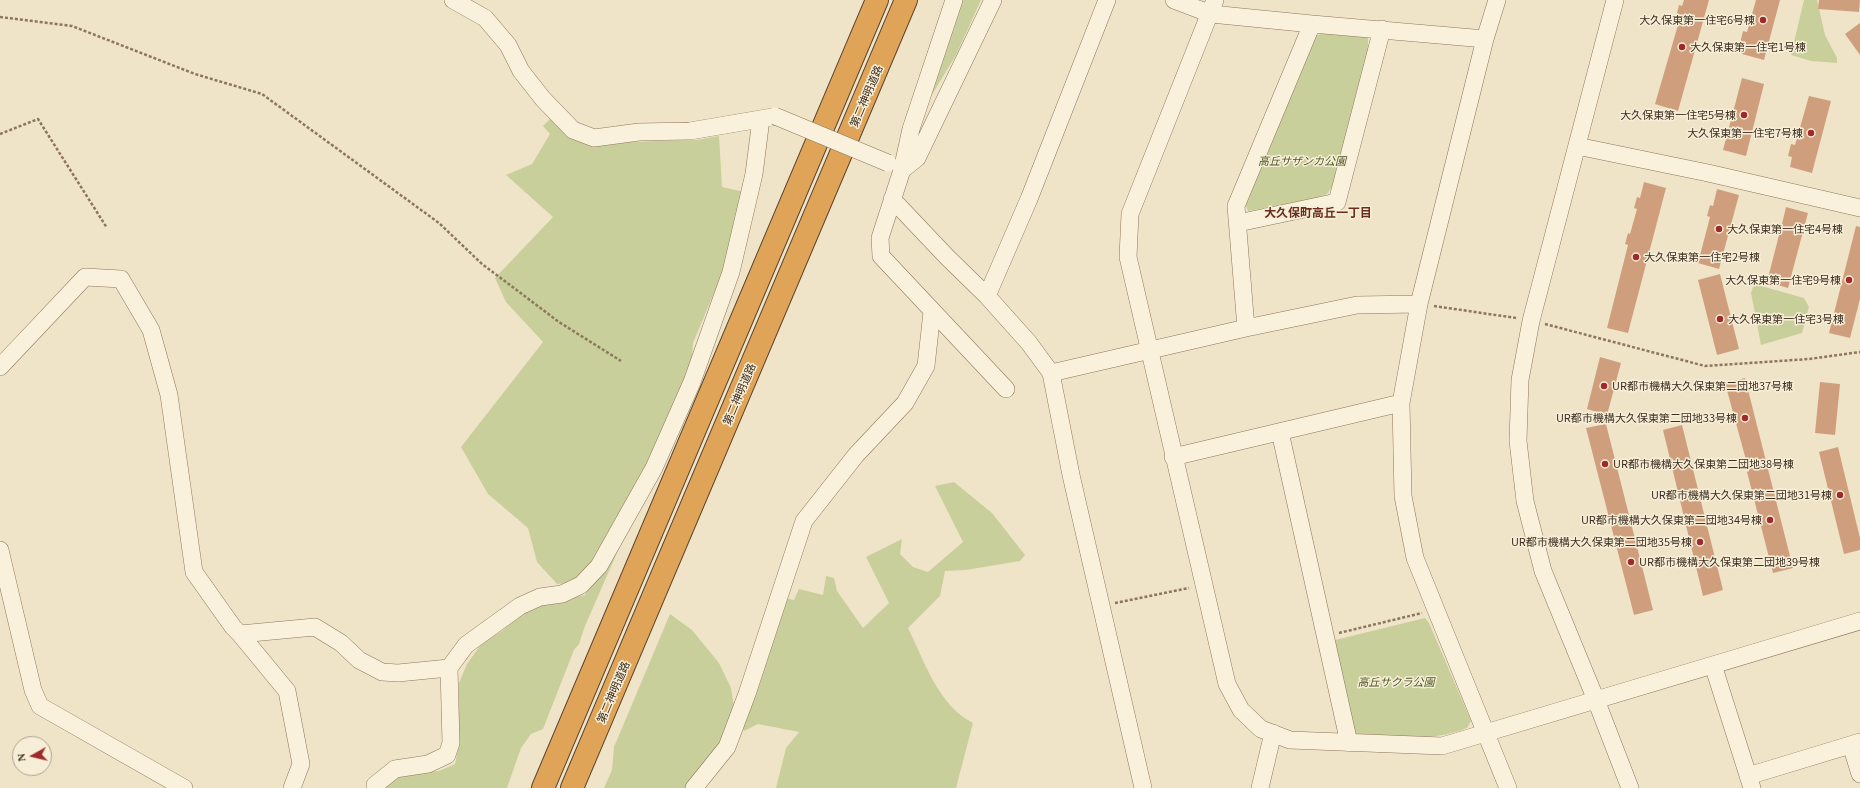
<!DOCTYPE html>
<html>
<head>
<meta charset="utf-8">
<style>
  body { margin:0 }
  #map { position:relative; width:1860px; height:788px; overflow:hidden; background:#f0e4c8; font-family:Georgia,serif }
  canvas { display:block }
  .north { position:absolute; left:12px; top:736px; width:40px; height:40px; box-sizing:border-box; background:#f7eed8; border:1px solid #ada18e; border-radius:50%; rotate:262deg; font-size:11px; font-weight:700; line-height:16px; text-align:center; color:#3d2e20 }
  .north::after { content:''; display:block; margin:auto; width:14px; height:18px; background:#9e2a2b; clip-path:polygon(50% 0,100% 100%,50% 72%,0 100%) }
</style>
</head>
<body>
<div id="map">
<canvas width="1860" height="788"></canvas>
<div class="north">N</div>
</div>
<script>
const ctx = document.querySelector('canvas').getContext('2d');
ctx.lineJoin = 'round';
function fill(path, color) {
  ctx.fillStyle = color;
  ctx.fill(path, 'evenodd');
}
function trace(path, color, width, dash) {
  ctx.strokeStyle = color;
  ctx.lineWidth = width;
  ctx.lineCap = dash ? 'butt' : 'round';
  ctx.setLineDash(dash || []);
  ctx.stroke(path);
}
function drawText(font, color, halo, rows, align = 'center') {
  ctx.font = font + ' Georgia,"Noto Sans JP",serif';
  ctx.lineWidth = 3;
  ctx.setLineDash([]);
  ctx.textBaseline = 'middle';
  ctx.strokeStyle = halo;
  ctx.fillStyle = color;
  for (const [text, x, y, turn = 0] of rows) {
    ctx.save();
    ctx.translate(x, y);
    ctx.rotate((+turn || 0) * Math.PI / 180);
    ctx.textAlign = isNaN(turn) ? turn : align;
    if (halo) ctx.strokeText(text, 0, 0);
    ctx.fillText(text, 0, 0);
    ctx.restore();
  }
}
fill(new Path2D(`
  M961,0H981L956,55L930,98Z
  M1804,0H1817L1825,35L1837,58V63L1811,61L1791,55Z
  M1325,32L1363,35L1368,38V56L1335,183L1327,194L1314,199L1248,211L1245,203L1312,38Z
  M550,119L572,139L598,146L626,142L696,140L719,136L722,187L745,192L737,238L693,343L691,370L657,450L592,566L569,583L557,584L537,562L528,528L488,494L461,447L543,342L506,302L495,278L553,217L506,175L532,164L550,134L543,126Z
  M1754,284L1804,298L1809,307L1802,333L1761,345L1751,293Z
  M954,482L992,513L1025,555L1020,561L966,570L945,571L940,596L908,628C925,662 938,705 973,723L956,788H776L786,748L799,732L758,724L744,731L741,723L785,598L794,600L799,589L823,595L826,576L834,578L837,591L863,628L889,603L866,557L902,539L900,554L913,567L928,572L963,542L935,486Z
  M627,530L585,626L579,644L574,650L543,729L531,734L521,748L507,788H385L400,775L439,771L455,764L459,744V683L467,664L482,643L502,631L517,616L547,603L585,595Z
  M670,614L692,630L719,663L731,688L734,706L728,728L705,770L685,788H604L612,770L614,747Z
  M1425,618L1429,623L1471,721L1467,728C1433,742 1395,737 1358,736L1353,730L1331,641Z`), '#c9cf9b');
fill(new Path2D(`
  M1684,0H1709L1678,111L1655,104L1680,18L1676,17L1679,5L1682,6Z
  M1756,0H1780L1764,60L1742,54L1745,44L1740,43L1743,31L1747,32Z
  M1819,0H1860L1859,12L1818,9Z
  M1860,23V55L1845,34Z
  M1742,78L1764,84L1746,156L1723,150Z
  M1809,96L1831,101L1812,173L1790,167L1792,157L1788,156L1791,144L1795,145Z
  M1644,182L1666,188L1628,333L1607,328L1628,245L1625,244L1628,233L1630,234L1637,209L1634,208L1637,197L1640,198Z
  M1717,189L1739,195L1719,269L1698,263L1710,217L1707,216L1710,205L1713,206Z
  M1786,207L1808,213L1788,288L1767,282L1779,235L1775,234L1778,223L1782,224Z
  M1856,226L1860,227V299L1850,338L1829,333Z
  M1720,274L1739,349L1717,355L1698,280Z
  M1600,357L1621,363L1607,415L1587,409Z
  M1745,378L1793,568L1773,573L1747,472L1749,471L1725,383Z
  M1820,382L1840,384L1835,435L1815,433Z
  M1606,424L1653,610L1634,615L1586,428Z
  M1682,425L1723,590L1703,596L1663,430Z
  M1838,447L1860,538V550L1844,554L1819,452Z`), '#cf9f7d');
const minor = new Path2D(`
  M453,0L485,18L508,45L521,71L543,99L573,130L594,138L639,132L690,131L772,117
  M954,0L911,129L902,170L880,238L881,256L1006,389
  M1174,0L1211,14L1312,24
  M1215,0L1130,214L1128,257L1227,684L1241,710L1261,729L1290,740L1442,746L1860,621
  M1497,0L1485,39L1419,304L1401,403L1403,496L1415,558L1508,788
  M1615,0L1531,321L1520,380L1518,441L1525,501L1543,571L1596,700L1630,788
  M1577,146L1708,173L1860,208
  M902,170L917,158L993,0
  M892,199L947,257L987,296L1029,343L1051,373L1071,475L1143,788
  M1238,223L1337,202L1382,29
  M987,296L1029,199L1107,0
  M1419,304L1357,305L1246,328L1236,206L1312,24L1485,39
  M0,367L85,277L121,279L151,330L169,395L194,572L233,627L240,634L315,627L341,643L359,660L382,672L398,673L449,668
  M1051,373L1246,328
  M1280,432L1349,743
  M1173,457L1401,403
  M0,550L33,690L40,706L184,788
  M240,634L287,691L301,764L292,788
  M1713,665L1752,788
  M1851,745L1860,774
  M1748,776L1860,742
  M375,788V785L395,769L428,764L447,755L451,743L449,668L466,645L520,606L540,597L562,594L581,585L599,566L654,468L692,382L731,272L754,174L761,119
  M694,788L727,747L747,694L804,521L856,455L905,403L926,366L932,312
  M1260,788L1273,733`);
const highway = new Path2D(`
  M543,788L877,0
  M572,788L906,0`);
trace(minor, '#8d765c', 18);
trace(highway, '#5b4430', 24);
trace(new Path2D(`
  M0,17L72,26L195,74L262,94L439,223L482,264L559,322L621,361
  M0,134L38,119L107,228
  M1434,306L1516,318
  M1545,324L1705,366L1809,359L1860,352
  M1115,603L1189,588
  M1339,633L1422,613`), '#8d765c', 2.5, [3, 2]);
trace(minor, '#faf1dc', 17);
trace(highway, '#e0a458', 22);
const minorBridge = new Path2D(`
  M775,116L888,163`);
trace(minorBridge, '#8d765c', 18, []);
trace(minorBridge, '#faf1dc', 17);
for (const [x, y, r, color] of [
  [1763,20,4,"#9e2a2b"],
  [1682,47,4,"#9e2a2b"],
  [1744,115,4,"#9e2a2b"],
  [1811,133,4,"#9e2a2b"],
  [1719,229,4,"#9e2a2b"],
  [1636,257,4,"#9e2a2b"],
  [1849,280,4,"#9e2a2b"],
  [1720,319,4,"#9e2a2b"],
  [1604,386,4,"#9e2a2b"],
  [1745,418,4,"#9e2a2b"],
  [1605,464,4,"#9e2a2b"],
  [1840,495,4,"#9e2a2b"],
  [1770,520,4,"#9e2a2b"],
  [1700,542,4,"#9e2a2b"],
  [1631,562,4,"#9e2a2b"]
]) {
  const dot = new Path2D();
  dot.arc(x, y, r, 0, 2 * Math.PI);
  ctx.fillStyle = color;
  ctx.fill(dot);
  trace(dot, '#f7eed8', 1.5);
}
drawText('11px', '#3d2e20', '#f7eed8', [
  ["大久保東第一住宅6号棟",1755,20],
  ["大久保東第一住宅1号棟",1690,47,"left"],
  ["大久保東第一住宅5号棟",1736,115],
  ["大久保東第一住宅7号棟",1803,133],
  ["大久保東第一住宅4号棟",1727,229,"left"],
  ["大久保東第一住宅2号棟",1644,257,"left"],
  ["大久保東第一住宅9号棟",1841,280],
  ["大久保東第一住宅3号棟",1728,319,"left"],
  ["UR都市機構大久保東第二団地37号棟",1612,386,"left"],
  ["UR都市機構大久保東第二団地33号棟",1737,418],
  ["UR都市機構大久保東第二団地38号棟",1613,464,"left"],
  ["UR都市機構大久保東第二団地31号棟",1832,495],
  ["UR都市機構大久保東第二団地34号棟",1762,520],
  ["UR都市機構大久保東第二団地35号棟",1692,542],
  ["UR都市機構大久保東第二団地39号棟",1639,562,"left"]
], 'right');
drawText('11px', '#3d2e20', '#f7eed8', [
  ["第二神明道路",866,96,-67],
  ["第二神明道路",739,394,-67],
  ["第二神明道路",613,692,-67]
]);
drawText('italic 11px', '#4d5a26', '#f7eed8', [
  ["高丘サザンカ公園",1302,161],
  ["高丘サクラ公園",1396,682]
]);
drawText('bold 12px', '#6b2e1e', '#f7eed8', [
  ["大久保町高丘一丁目",1318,212]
]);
</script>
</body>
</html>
